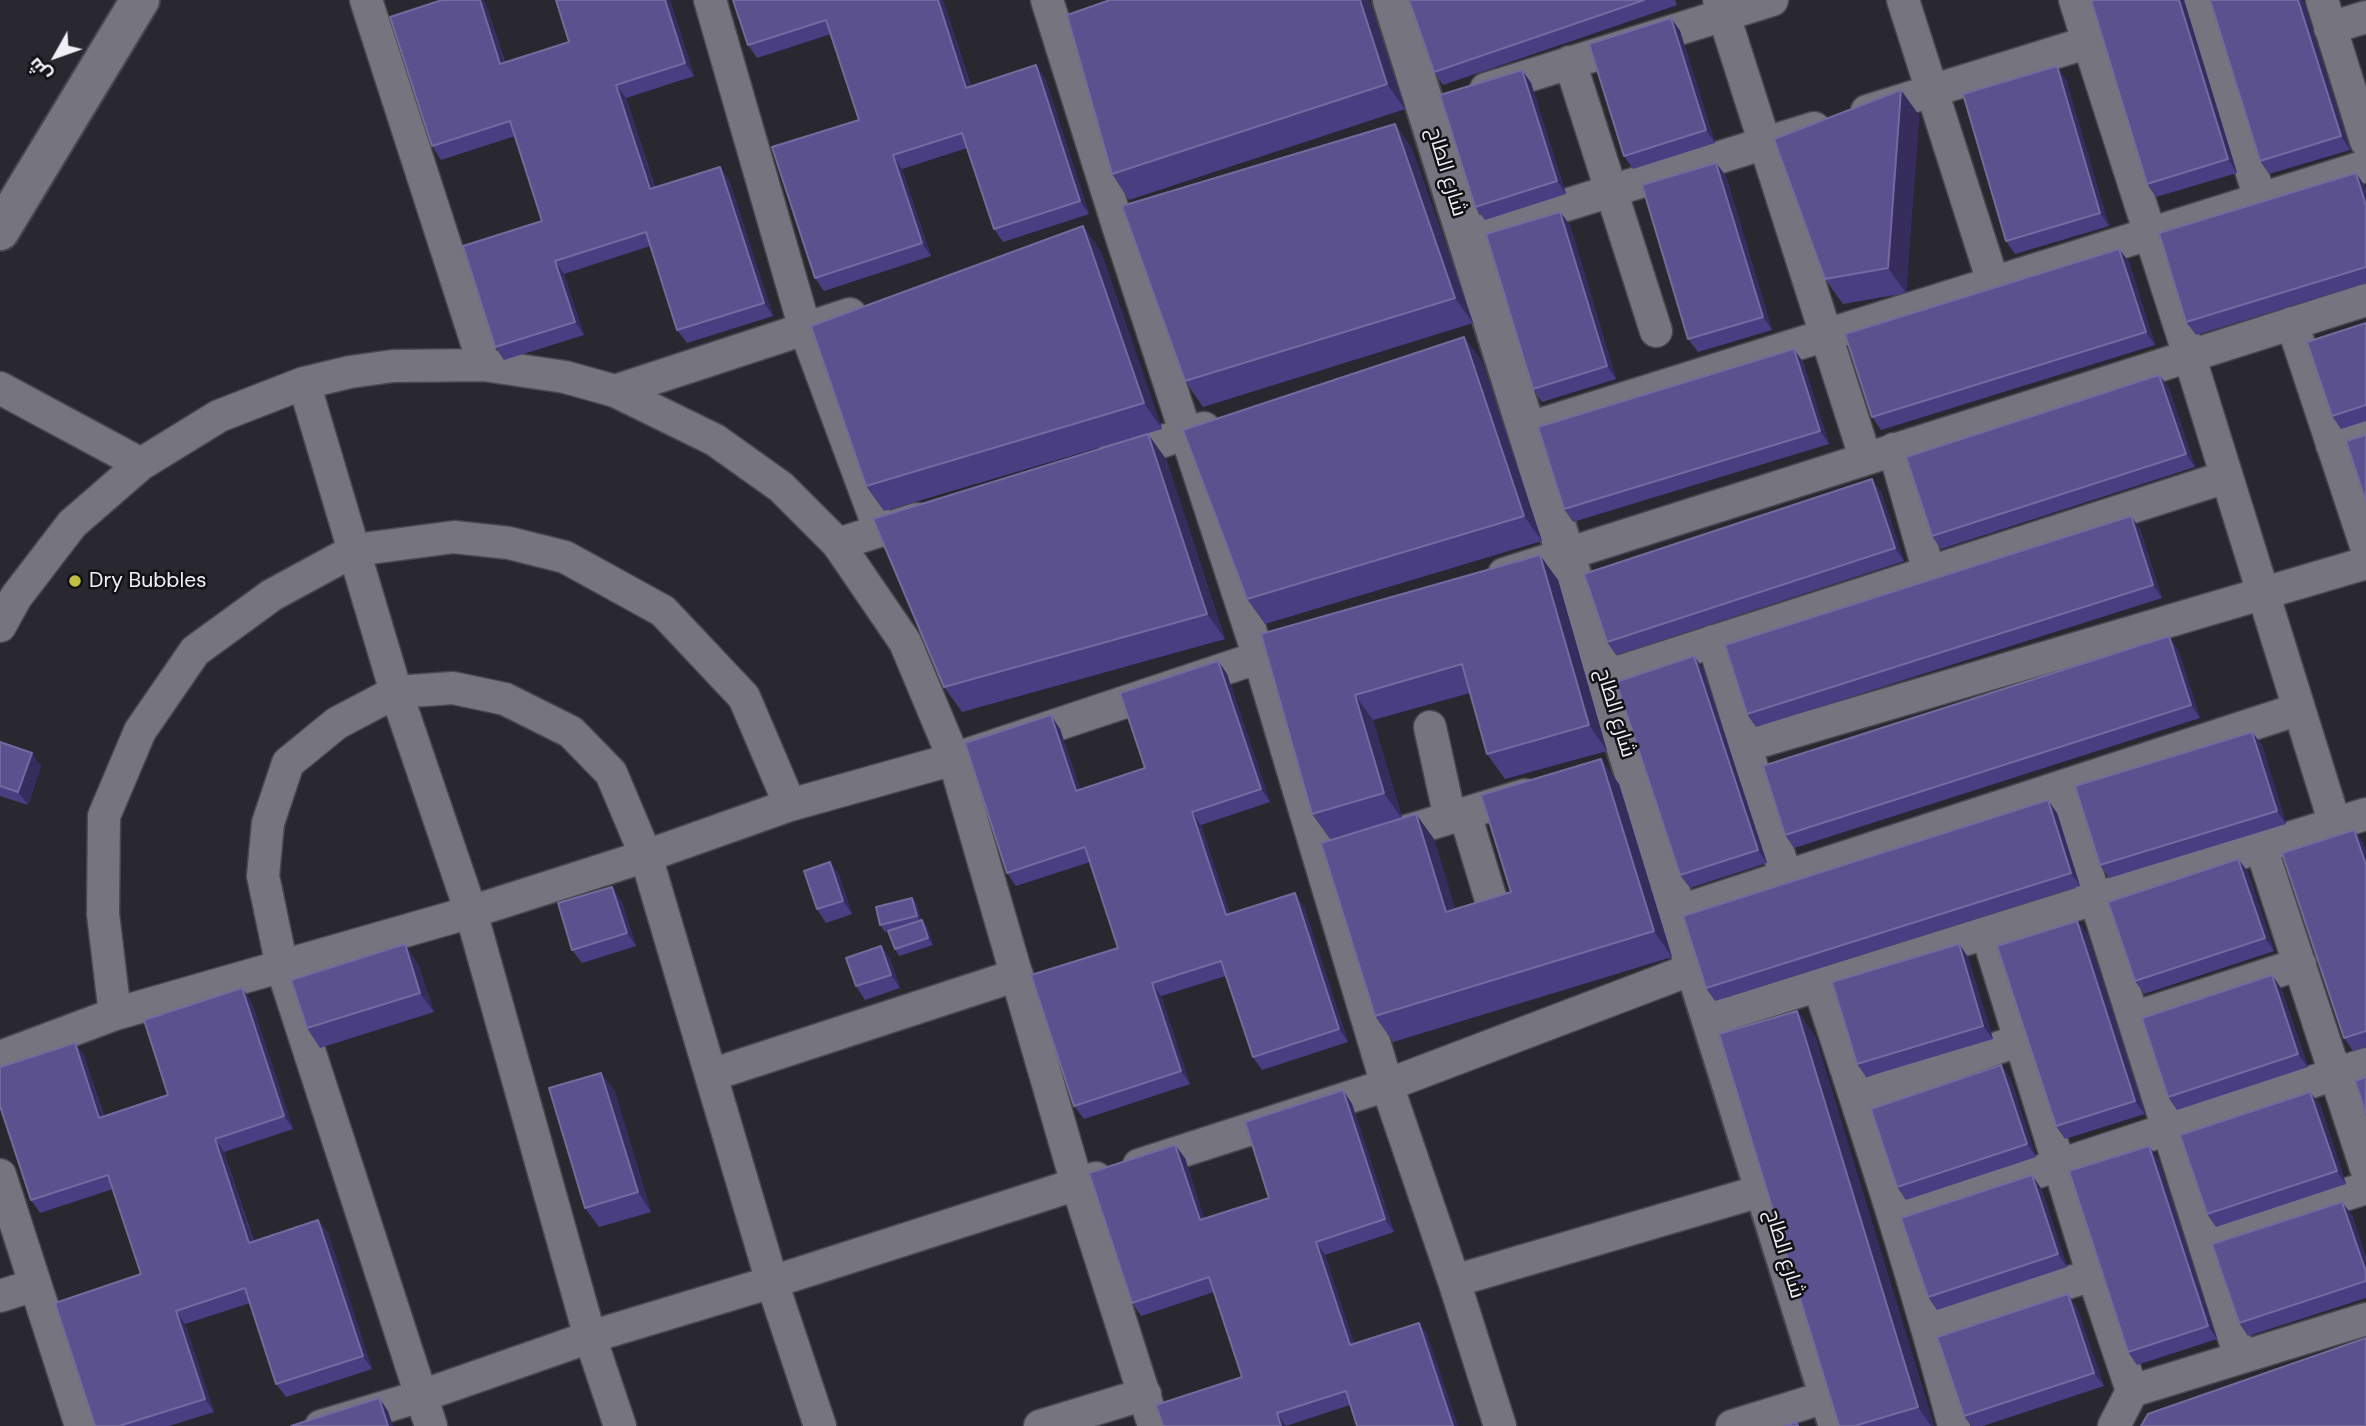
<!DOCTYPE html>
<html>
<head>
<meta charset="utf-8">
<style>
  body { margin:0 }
  #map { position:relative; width:2366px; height:1426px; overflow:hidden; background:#292831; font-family:"DM Sans",Cairo,sans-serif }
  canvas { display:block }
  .north { position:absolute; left:21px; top:21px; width:70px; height:70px; -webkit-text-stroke:5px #121116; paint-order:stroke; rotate:230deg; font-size:19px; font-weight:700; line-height:28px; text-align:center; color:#f0f0f6 }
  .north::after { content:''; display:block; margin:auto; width:24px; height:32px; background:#f0f0f6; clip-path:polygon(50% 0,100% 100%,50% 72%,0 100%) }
</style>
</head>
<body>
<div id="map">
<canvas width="2366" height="1426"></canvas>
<div class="north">ش</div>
</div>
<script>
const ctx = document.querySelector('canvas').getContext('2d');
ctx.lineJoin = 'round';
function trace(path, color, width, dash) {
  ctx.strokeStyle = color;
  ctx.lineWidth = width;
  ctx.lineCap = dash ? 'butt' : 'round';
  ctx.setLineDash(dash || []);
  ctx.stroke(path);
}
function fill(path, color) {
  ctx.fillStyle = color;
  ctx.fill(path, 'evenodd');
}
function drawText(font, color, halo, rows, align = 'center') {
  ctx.font = font + ' "DM Sans",Cairo,sans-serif';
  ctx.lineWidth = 5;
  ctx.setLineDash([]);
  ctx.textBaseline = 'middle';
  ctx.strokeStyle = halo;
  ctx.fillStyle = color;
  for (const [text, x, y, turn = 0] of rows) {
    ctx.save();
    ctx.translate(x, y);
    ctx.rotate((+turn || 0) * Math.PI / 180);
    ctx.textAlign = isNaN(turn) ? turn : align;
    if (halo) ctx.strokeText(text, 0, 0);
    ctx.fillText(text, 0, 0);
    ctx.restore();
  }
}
const minor = new Path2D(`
  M366,0L484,365
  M710,0L805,329L880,531
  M1047,0L1119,229L1259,657L1387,1085L1454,1281L1500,1426
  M1719,0L1865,457
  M1903,0L1993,282
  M2075,0L2189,355L2335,824
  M2199,0L2260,199
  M2322,0L2366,141
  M2330,28L2366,17
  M1570,62L1656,331
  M1486,89L1772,0
  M1867,111L2089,42
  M1466,236L1814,128
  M2292,323L2366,546
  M304,383L396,692L471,912L590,1337L620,1426
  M0,388L141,464
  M615,391L850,314
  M1526,429L2366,166
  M2332,445L2366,433
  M1894,449L1929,572
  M1113,457L1204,428
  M838,544L917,519
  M1504,574L2366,300
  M0,626L16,597L72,524L141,464L219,416L304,383L350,372L393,366L484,365L565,377L615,391L715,440L781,487L838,544L905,642L954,759L1077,1184L1154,1426
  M1713,641L1786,877
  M1603,677L2226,477
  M1430,727L1450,818
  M1745,746L2366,563
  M2060,787L2240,1357
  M1465,814L1492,903
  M1384,838L1525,795
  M2261,847L2366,1168
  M1677,912L2299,709
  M1987,933L2093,1275L2132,1391
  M1819,986C1867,1132 1915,1277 1954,1426
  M115,1014L103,914L104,816L140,731L195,651L272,595L355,550L454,537L509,543L565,557L663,611L744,697L790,805
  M2133,1018L2300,964
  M1711,1019L2366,814
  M0,1057L115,1014L471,912L646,856L790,805L954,759L1305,642
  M711,1075L1017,975
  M1856,1098L2020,1040
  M1139,1165L1387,1085L1695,968
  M0,1175L81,1426
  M1895,1219L2366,1064
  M2203,1240L2366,1188
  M1454,1281L1764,1190
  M0,1296L35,1285
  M1928,1326L2093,1275
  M321,1426L421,1396L590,1337L772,1282L1096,1178
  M431,1426L282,967L263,876L268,823L288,763L337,723L396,692L453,688L505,699L571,732L611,773L646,856L772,1282L820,1426
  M1040,1426L1145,1394
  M1732,1426L1829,1396
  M2114,1426L2132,1391L2366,1319`);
const tertiary = new Path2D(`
  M1392,0L1838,1426
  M0,231L140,0`);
trace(minor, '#47474e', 35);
trace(tertiary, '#47474e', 42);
trace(minor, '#75747f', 32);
trace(tertiary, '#75747f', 38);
fill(new Path2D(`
  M556,0H670L694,76L626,98L655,187L720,167L729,180L773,316L687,343L677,330L650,246L564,274L584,335L504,360L495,347L542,221L515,136L441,160L432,146L485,2L505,62L569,42Z
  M733,0H943L971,86L1045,78L1089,214L1003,242L994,229L967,148L902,169L931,256L824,291L815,278L859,120L831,34L757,58L748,45Z
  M1110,0H1369L1405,109L1129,200L1112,174Z
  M1409,0H1675L1677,5L1443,85L1434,72Z
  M2091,0H2184L2237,173L2156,197L2147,184Z
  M2210,0H2303L2350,150L2269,174L2260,161Z
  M1671,18L1680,31L1715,143L1633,169L1624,156Z
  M1522,70L1531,83L1566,194L1485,220L1475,207Z
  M2066,80L2109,226L2015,254L2006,241Z
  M1919,115L1906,293L1843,304L1825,279Z
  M1395,124L1412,149L1473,323L1203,407L1185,381Z
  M1716,163L1726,176L1772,330L1698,352L1688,339Z
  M2356,173L2365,186L2366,189V283L2196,335L2186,322Z
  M1560,212L1570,225L1616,379L1542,402L1533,389Z
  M1083,226L1101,252L1162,429L884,511L866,486Z
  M2119,249L2129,262L2155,345L1881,430L1872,417Z
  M2366,323V421L2341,429L2332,416Z
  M1464,337L1482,362L1542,541L1265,624L1247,599Z
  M1803,362L1829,444L1573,522L1564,509Z
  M2159,375L2169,388L2195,467L1941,549L1932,536Z
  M1166,459L1225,639L962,712L944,687Z
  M1881,492L1904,561L1616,655L1607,642Z
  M2140,529L2162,598L1756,727L1747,714Z
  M1558,580L1607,751L1505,779L1487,754L1470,693L1373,720L1402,818L1434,839L1455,909L1511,892L1619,784L1672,957L1393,1042L1375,1016L1378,825L1330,839L1312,814L1261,634Z
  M2178,649L2200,718L1794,848L1785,835Z
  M1694,656L1703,669L1767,863L1690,888L1680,875Z
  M1218,661L1227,674L1270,802L1201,825L1230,914L1304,907L1348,1042L1262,1070L1253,1057L1226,976L1161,996L1190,1084L1084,1119L1074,1106L1118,948L1090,862L1016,886L1007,873L1060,729L1080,789L1145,768Z
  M2252,732L2262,745L2286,824L2109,878L2100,865Z
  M0,742L41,766L28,805L0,796Z
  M2057,813L2080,886L1715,1001L1706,988Z
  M2354,830L2363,843L2366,851V1047L2353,1051L2344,1038Z
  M2238,859L2248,872L2274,951L2144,994L2135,981Z
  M830,862L839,875L852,914L826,923L817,909Z
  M912,898L917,905L921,920H922L927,927L933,945L899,956L895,949L890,930L885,932L880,925Z
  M621,900L636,946L582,963L572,950Z
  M2077,921L2087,934L2145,1114L2065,1139L2056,1126Z
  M1959,944L1968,957L1993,1039L1866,1077L1857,1064Z
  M881,946L890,959L900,988L865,1000L856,986Z
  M418,964L434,1012L320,1048L307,1028Z
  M2272,975L2281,988L2308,1067L2177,1110L2168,1097Z
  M242,988L251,1001L293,1129L224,1152L254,1241L318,1220L328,1233L372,1369L286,1397L276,1384L250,1303L185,1324L214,1412L169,1426H95L141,1274L113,1189L40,1213L31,1200L75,1043L84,1056L104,1116L168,1095Z
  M1797,1011L1815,1036L1934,1426H1839Z
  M601,1073L615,1092L651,1212L599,1227L585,1208Z
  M2010,1078L2036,1157L1906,1200L1897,1187Z
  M1343,1090L1352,1104L1394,1232L1325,1255L1354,1344L1419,1323L1428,1336L1350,1405L1286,1426H1163L1242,1377L1214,1292L1141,1316L1132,1303L1185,1158L1204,1219L1269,1198Z
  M2320,1105L2346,1184L2216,1227L2207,1214Z
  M2149,1146L2158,1159L2217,1339L2137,1365L2128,1352Z
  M2041,1188L2067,1267L1937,1310L1928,1297Z
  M2352,1215L2366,1258V1298L2248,1336L2239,1323Z
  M2068,1294L2077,1308L2104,1386L1983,1426H1971L1964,1416Z`), '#4a3e83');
fill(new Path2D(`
  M480,0H484L485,2L509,77L500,64Z
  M665,0H670L694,76L685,63Z
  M938,0H943L975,101L966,88Z
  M1360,0H1369L1405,109L1387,84Z
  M2179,0H2184L2237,173L2228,159Z
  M2298,0H2303L2350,150L2341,136Z
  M1671,18L1680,31L1715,143L1706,130Z
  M1036,65L1045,78L1089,214L1080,201Z
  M2057,66L2066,80L2109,226L2100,213Z
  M1522,70L1531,83L1566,194L1557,181Z
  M616,85L626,98L659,202L650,189Z
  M1901,90L1919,115L1906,293L1888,268Z
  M1395,124L1412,149L1473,323L1455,298Z
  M893,155L902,169L931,256L922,243Z
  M1716,163L1726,176L1772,330L1763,317Z
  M720,167L729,180L773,316L764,303Z
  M2356,173L2365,186L2366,189V206Z
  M1560,212L1570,225L1616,379L1607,366Z
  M1083,226L1101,252L1162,429L1144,403Z
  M2119,249L2129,262L2155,345L2146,332Z
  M555,261L564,274L584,335L575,322Z
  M1464,337L1482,362L1542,541L1524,516Z
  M1794,349L1803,362L1829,444L1820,431Z
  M2159,375L2169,388L2195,467L2186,454Z
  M1148,434L1166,459L1225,639L1207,614Z
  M1872,479L1881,492L1904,561L1895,548Z
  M2131,516L2140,529L2162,598L2153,585Z
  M1540,555L1558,580L1607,751L1589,725Z
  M2169,636L2178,649L2200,718L2191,705Z
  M1694,656L1703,669L1767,863L1758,850Z
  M1218,661L1227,674L1270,802L1261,789Z
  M1355,695L1373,720L1402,819L1384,793Z
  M1051,715L1060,729L1085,804L1076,791Z
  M2252,732L2262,745L2286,824L2277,811Z
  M32,753L41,766L28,805L18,792Z
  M1601,759L1619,784L1672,957L1654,931Z
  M2048,800L2057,813L2080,886L2071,873Z
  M1192,812L1201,825L1235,928L1226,915Z
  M1416,814L1434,839L1464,937L1446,912Z
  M2354,830L2363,843L2366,851V865Z
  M2238,859L2248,872L2274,951L2265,938Z
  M830,862L839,875L852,914L843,901Z
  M612,887L621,900L636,946L627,933Z
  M1295,893L1304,907L1348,1042L1339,1029Z
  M912,898L917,905L921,922L917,916Z
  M922,920L927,927L933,945L928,938Z
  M2077,921L2087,934L2145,1114L2135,1101Z
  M405,944L418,964L434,1012L420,993Z
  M1959,944L1968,957L1993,1039L1983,1026Z
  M881,946L890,959L900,988L891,975Z
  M2272,975L2281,988L2308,1067L2298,1054Z
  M1152,983L1161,996L1190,1084L1181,1071Z
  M242,988L251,1001L293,1129L284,1116Z
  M1797,1011L1815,1036L1934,1426H1931L1918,1407Z
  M75,1043L84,1056L108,1131L99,1118Z
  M2001,1065L2010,1078L2036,1157L2027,1144Z
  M601,1073L615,1092L651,1212L638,1192Z
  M1343,1090L1352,1104L1394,1232L1385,1219Z
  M2310,1092L2320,1105L2346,1184L2337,1171Z
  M215,1139L224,1152L258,1256L249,1243Z
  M1175,1145L1185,1158L1209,1233L1200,1220Z
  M2149,1146L2158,1159L2217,1339L2208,1326Z
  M2032,1175L2041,1188L2067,1267L2058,1254Z
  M2342,1202L2352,1215L2366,1258V1272Z
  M318,1220L328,1233L372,1369L363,1356Z
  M1316,1242L1325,1255L1359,1358L1350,1345Z
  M2068,1294L2077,1308L2104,1386L2094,1373Z
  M176,1311L185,1324L214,1412L205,1399Z
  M1419,1323L1428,1336L1458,1426H1453Z
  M379,1398L388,1411L393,1426H388Z
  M1277,1413L1286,1426H1281Z`), '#362d5d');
const building = new Path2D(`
  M442,0H480L500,64L569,42L556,0H665L685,63L616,85L650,189L720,167L764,303L677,330L646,232L555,261L575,322L495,347L463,246L542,221L510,121L432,146L390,17Z
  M733,0H938L966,88L1036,65L1080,201L994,229L962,133L893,155L922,243L815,278L772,147L859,120L826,20L748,45Z
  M1110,0H1360L1387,84L1112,174L1067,15Z
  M1409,0H1644L1434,72Z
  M2091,0H2179L2228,159L2147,184Z
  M2210,0H2298L2341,136L2260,161Z
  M1671,18L1706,130L1624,156L1589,44Z
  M2057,66L2100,213L2006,241L1963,94Z
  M1522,70L1557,181L1475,207L1440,95Z
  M1901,90L1888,268L1825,279L1774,139Z
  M1395,124L1455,298L1185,381L1122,206Z
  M1716,163L1763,317L1688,339L1642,185Z
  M2356,173L2366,206V267L2186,322L2159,233Z
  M1560,212L1607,366L1533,389L1486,234Z
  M1083,226L1144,403L866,486L811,326Z
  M2119,249L2146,332L1872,417L1845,334Z
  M2366,323V405L2332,416L2307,342Z
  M1464,337L1524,516L1247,599L1183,430Z
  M1794,349L1820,431L1564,509L1538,427Z
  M2159,375L2186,454L1932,536L1906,457Z
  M1148,434L1207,614L944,687L873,519Z
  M2366,435V502L2346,441Z
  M1872,479L1895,548L1607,642L1584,574Z
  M2131,516L2153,585L1747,714L1725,645Z
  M1540,555L1589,725L1487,754L1462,664L1355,695L1384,793L1312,814L1261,634Z
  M2169,636L2191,705L1785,835L1763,766Z
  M1694,656L1758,850L1680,875L1616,682Z
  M1218,661L1261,789L1192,812L1226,915L1295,893L1339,1029L1253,1057L1221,961L1152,983L1181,1071L1074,1106L1031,975L1118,948L1085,847L1007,873L965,743L1051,715L1076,791L1145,768L1120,693Z
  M2252,732L2277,811L2100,865L2075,786Z
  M0,742L32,753L18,792L0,786Z
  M1601,759L1654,931L1375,1016L1321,843L1416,814L1446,912L1511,892L1481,795Z
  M2048,800L2071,873L1706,988L1683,916Z
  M2354,830L2366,865V1031L2344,1038L2282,853Z
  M2238,859L2265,938L2135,981L2108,902Z
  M830,862L843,901L817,909L804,871Z
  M612,887L627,933L572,950L558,903Z
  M912,898L917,916L880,925L876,907Z
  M922,920L928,938L895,949L888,931Z
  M2077,921L2135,1101L2056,1126L1997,946Z
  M405,944L420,993L307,1028L291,980Z
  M1959,944L1983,1026L1857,1064L1832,982Z
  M881,946L891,975L856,986L846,958Z
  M2272,975L2298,1054L2168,1097L2142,1018Z
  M242,988L284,1116L215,1139L249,1243L318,1220L363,1356L276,1384L245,1288L176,1311L205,1399L119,1426H95L55,1303L141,1274L108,1175L31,1200L0,1106V1067L75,1043L99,1118L168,1095L144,1020Z
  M1797,1011L1918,1407L1854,1426H1839L1719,1034Z
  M2001,1065L2027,1144L1897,1187L1871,1109Z
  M601,1073L638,1192L585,1208L549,1088Z
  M2366,1077V1114L2355,1081Z
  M1343,1090L1385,1219L1316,1242L1350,1345L1419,1323L1453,1426H1357L1346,1391L1277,1413L1281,1426H1163L1156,1405L1242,1377L1209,1277L1132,1303L1089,1173L1175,1145L1200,1220L1269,1198L1245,1122Z
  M2310,1092L2337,1171L2207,1214L2180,1135Z
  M2149,1146L2208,1326L2128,1352L2069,1171Z
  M2032,1175L2058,1254L1928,1297L1901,1218Z
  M2342,1202L2366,1272V1281L2239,1323L2212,1244Z
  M2068,1294L2094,1373L1964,1416L1937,1337Z
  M2366,1338V1426H2141L2148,1414Z
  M379,1398L388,1426H291Z
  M1796,1422L1798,1426H1784Z`);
fill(building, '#5c518f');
trace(building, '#736a9f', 2);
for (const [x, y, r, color] of [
  [75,581,7,"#c1bd40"]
]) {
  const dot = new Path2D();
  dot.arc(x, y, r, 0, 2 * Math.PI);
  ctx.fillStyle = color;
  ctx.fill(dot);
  trace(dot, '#121116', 2.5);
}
drawText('21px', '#f0f0f6', '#121116', [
  ["شارع الطاح",1446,172,73],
  ["شارع الطاح",1615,713,73],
  ["شارع الطاح",1784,1254,73]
]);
drawText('21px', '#f0f0f6', '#121116', [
  ["Dry Bubbles",89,581]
], 'left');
</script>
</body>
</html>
